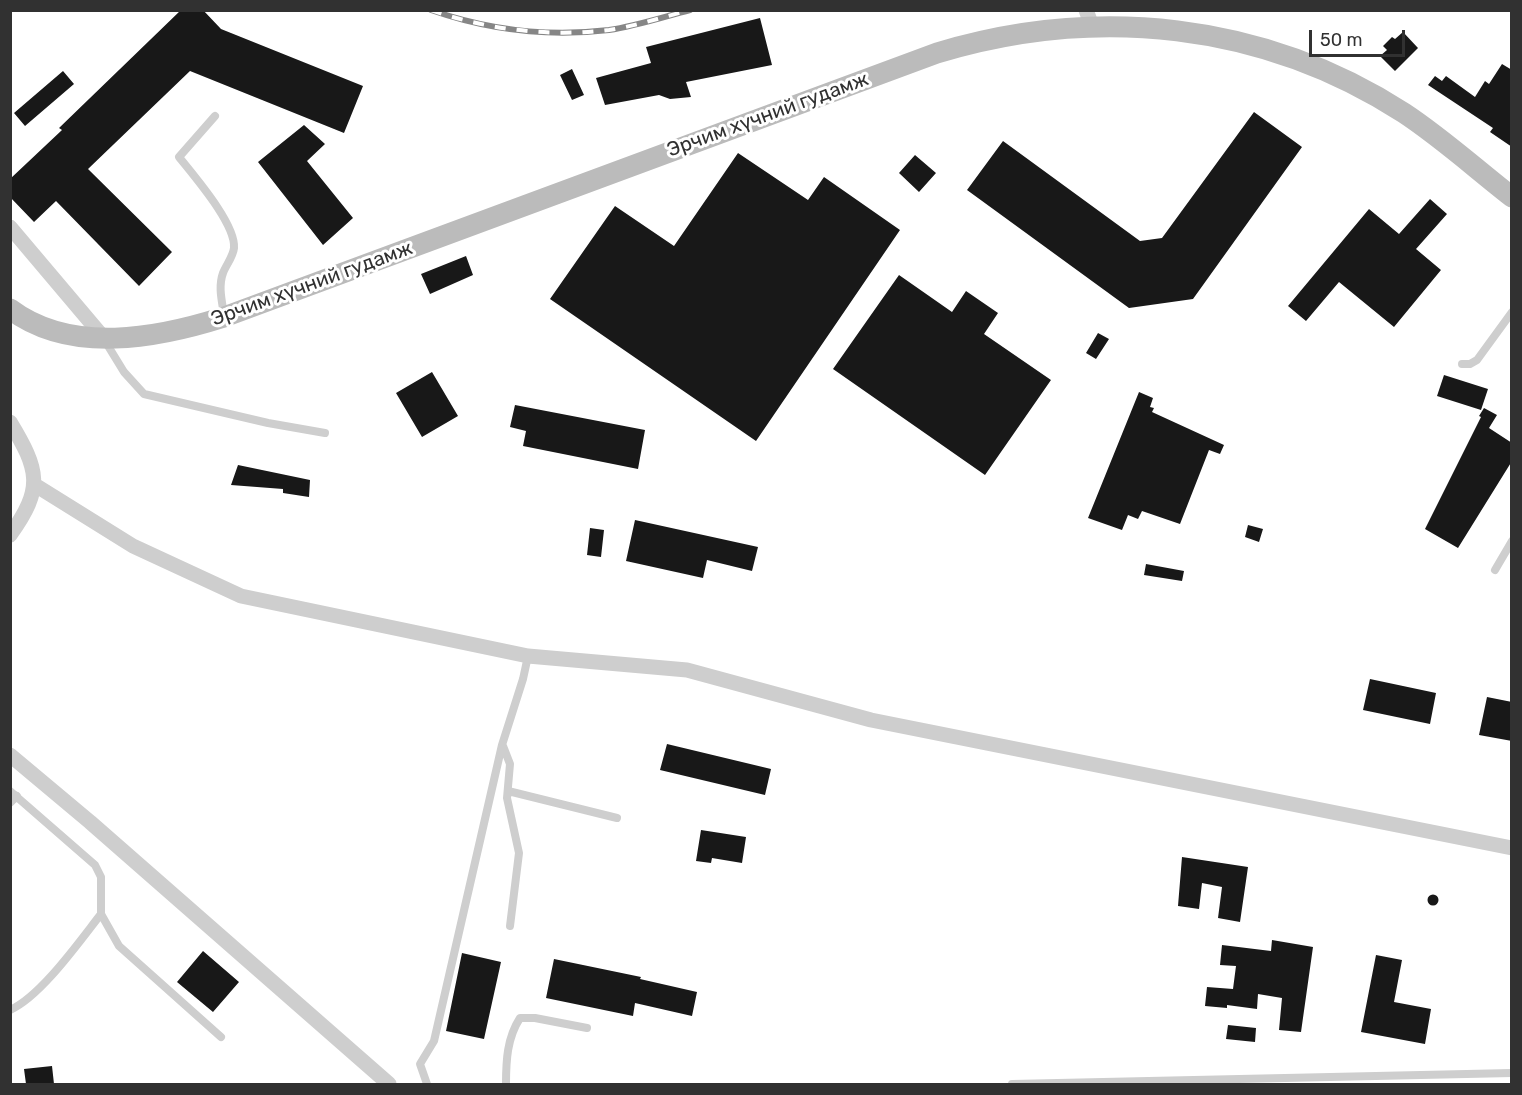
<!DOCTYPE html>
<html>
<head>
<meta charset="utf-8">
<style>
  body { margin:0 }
  #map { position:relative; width:1522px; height:1095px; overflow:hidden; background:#fff; font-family:Rubik,sans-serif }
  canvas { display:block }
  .frame { position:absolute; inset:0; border:12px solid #313131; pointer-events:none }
  .scale { position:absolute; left:1309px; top:30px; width:96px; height:27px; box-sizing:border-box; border:3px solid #313131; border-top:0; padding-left:8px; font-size:18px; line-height:21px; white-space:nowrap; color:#313131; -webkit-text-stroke:4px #fff; paint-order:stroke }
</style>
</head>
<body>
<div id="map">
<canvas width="1522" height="1095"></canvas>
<div class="frame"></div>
<div class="scale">50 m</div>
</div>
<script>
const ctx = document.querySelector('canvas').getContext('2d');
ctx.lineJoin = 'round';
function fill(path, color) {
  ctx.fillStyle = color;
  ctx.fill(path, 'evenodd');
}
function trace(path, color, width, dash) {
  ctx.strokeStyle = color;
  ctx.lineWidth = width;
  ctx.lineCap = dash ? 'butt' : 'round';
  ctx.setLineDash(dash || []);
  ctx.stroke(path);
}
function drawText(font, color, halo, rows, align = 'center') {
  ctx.font = font + ' Rubik,sans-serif';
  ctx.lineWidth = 6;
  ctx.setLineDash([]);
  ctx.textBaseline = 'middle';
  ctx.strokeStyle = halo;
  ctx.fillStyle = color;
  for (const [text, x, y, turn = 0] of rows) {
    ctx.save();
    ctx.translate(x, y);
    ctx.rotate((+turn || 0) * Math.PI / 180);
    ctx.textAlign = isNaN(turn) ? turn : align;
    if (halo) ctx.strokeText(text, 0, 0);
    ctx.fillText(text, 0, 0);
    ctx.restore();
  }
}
fill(new Path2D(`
  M181,10H203L221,29L363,86L344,133L190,71L88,169L172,252L139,286L56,201L34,222L10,197V179L62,130L59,128Z
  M760,18L772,65L686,82L691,97L670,99L659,95L605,105L596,78L651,63L646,47Z
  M1403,32L1418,48L1395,71L1380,56L1387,50L1383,46L1392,37L1395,39Z
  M1502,64L1512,70V147L1490,132L1493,128L1428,85L1435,76L1442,81L1446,76L1475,97L1485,81L1489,84Z
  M572,69L584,95L572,100L560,75Z
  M63,71L74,84L25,126L14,113Z
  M1254,112L1302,147L1193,299L1129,308L967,190L1003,141L1140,241L1162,238Z
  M304,125L325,144L307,161L353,218L323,245L258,162Z
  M738,153L808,200L824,177L900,230L756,441L550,299L615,206L674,246Z
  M915,155L936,173L919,192L899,173Z
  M1430,199L1447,214L1416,249L1441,270L1394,327L1339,282L1306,321L1288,306L1369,209L1399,234Z
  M466,256L473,275L430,294L421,274Z
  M899,275L952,312L966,291L998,313L984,334L1051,380L985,475L833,369Z
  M1098,333L1109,339L1096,359L1086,353Z
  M432,372L458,416L422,437L396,393Z
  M1444,375L1488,389L1481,410L1437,396Z
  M1139,392L1153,398L1150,407L1154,408L1152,412L1224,445L1220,454L1209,450L1180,524L1142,511L1138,519L1128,515L1122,530L1088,518Z
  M515,405L645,430L638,469L523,446L526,431L510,427Z
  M1484,408L1497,415L1489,428L1512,443V461L1458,548L1425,529L1481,417L1479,416Z
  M238,465L310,480L309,497L283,493V489L231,485Z
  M635,520L758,547L752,571L707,560L703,578L626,561Z
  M1248,525L1263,529L1259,542L1245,537Z
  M590,528L604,530L601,557L587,555Z
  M1146,564L1184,571L1182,581L1144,575Z
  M1370,679L1436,693L1430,724L1363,710Z
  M1487,697L1512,702V741L1479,735Z
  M667,744L771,769L765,795L660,770Z
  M701,830L746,837L742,863L712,858L711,863L696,861Z
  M1182,857L1248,867L1240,922L1218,918L1222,887L1202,883L1199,909L1178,906Z
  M1427.5 900a5.5 5.5 0 1 1 11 0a5.5 5.5 0 1 1-11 0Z
  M1272,940L1313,947L1301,1032L1279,1030L1282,998L1258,994L1257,1009L1227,1005V1008L1205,1006L1207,987L1233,989L1236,966L1220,965L1222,945L1271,951Z
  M203,951L239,982L213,1012L177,982Z
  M462,953L501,962L484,1039L446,1031Z
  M1376,955L1402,960L1394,1002L1431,1009L1425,1044L1361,1032Z
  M554,959L641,977L640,979L697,992L692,1016L635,1003L633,1016L546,998Z
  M1228,1025L1256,1028L1255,1042L1226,1039Z
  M52,1066L54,1084H26L24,1069Z`), '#181818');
trace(new Path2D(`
  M215,116L179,157C194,176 236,224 234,248C233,257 226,265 223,273C218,287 222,301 224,315
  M105,341L124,372L144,394L268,423L325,433
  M1462,364H1470L1477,360L1512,312
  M1495,570L1512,541
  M503,746L510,764L507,798L519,853L510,926
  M10,791L95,865L101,877V914L119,946L221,1037
  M508,791L617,818
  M10,803L17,796
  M10,1010C41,996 79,942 101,914
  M427,1084L420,1064L434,1041L502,745L523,679L528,656
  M506,1084C506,1061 507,1038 520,1018H535L587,1028
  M1012,1084L1512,1073`), '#cecece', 8);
trace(new Path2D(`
  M1086,10L1092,26
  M10,227L103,337
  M10,422C39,470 44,488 10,535
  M35,485L133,546L241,596L528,656L687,670L871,720L1512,848
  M10,755L90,822L389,1084`), '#cecece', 15);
trace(new Path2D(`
  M10,309C71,355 158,338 224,317L937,53C1096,5 1263,22 1404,113C1442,138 1476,169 1512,197`), '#bbb', 21);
const rail = new Path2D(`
  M431,10C488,30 549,37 609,30C636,26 663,17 690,10`);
trace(rail, '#868686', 6);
trace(rail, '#fff', 4, [11]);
drawText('20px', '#313131', '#fff', [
  ["Эрчим хүчний гудамж",768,115,-20],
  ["Эрчим хүчний гудамж",312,284,-20]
]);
</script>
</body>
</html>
